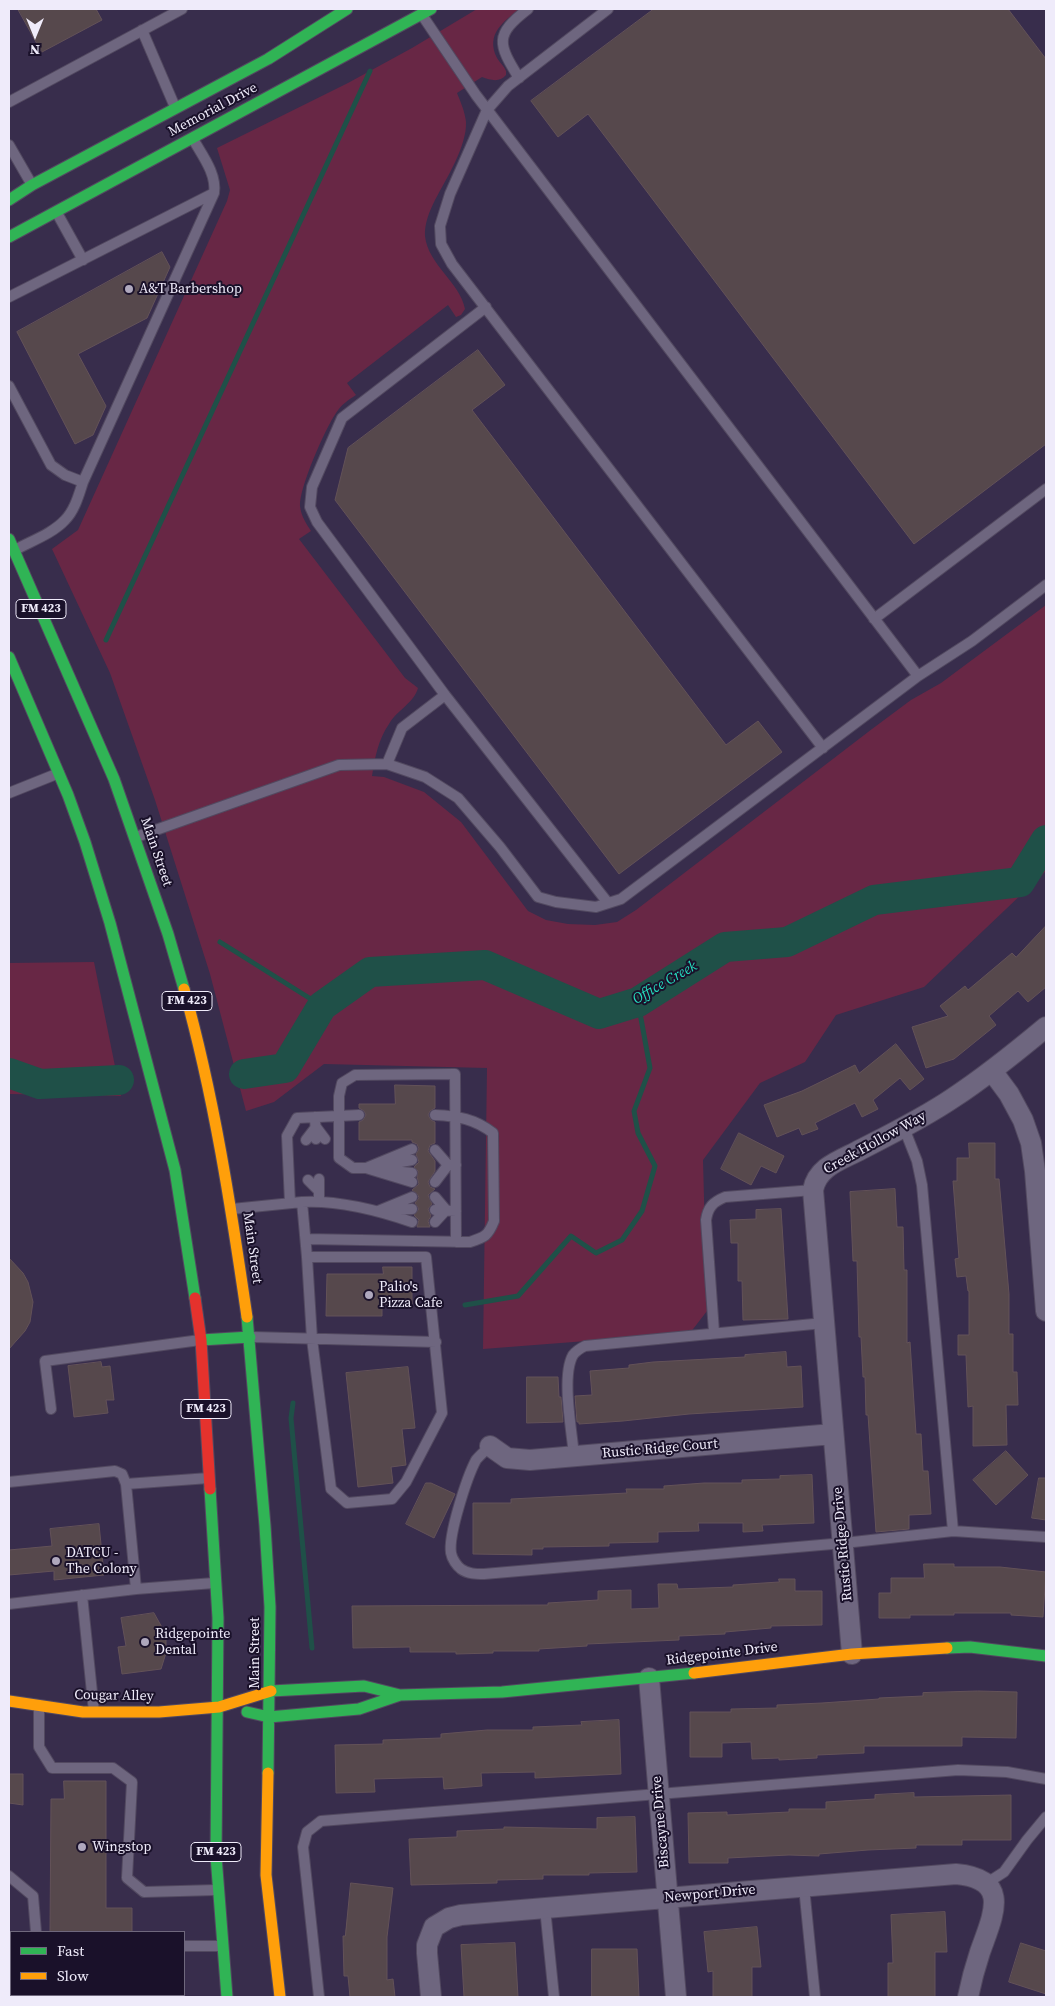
<!DOCTYPE html>
<html>
<head>
<meta charset="utf-8">
<style>
  body { margin:0 }
  #map { position:relative; width:1055px; height:2006px; overflow:hidden; background:#382d4c; font-family:"Source Serif 4",serif }
  canvas { display:block }
  .frame { position:absolute; inset:0; border:10px solid #efebfa; pointer-events:none }
  .legend { position:absolute; left:10px; top:1931px; width:175px; height:65px; box-sizing:border-box; background:#1a112a; border:1px solid #6f687d; margin:0; padding:6px 9px; list-style:none; font-size:15px; color:#efebfa }
  .legend li { display:flex; align-items:center; gap:10px; height:25px }
  .legend b { width:25px; border:1px solid #6f687d }
  .north { position:absolute; left:10px; top:10px; width:50px; height:50px; -webkit-text-stroke:4px #1a112a; paint-order:stroke; rotate:180deg; font-size:14px; font-weight:700; line-height:20px; text-align:center; color:#efebfa }
  .north::after { content:''; display:block; margin:auto; width:18px; height:22px; background:#efebfa; clip-path:polygon(50% 0,100% 100%,50% 72%,0 100%) }
</style>
</head>
<body>
<div id="map">
<canvas width="1055" height="2006"></canvas>
<div class="frame"></div>
<ul class="legend">
<li><b style="height:6px;background:#30b455"></b>Fast</li>
<li><b style="height:6px;background:#ff9f0a"></b>Slow</li>
</ul>
<div class="north">N</div>
</div>
<script>
const ctx = document.querySelector('canvas').getContext('2d');
ctx.lineJoin = 'round';
function fill(path, color) {
  ctx.fillStyle = color;
  ctx.fill(path, 'evenodd');
}
function trace(path, color, width, dash) {
  ctx.strokeStyle = color;
  ctx.lineWidth = width;
  ctx.lineCap = dash ? 'butt' : 'round';
  ctx.setLineDash(dash || []);
  ctx.stroke(path);
}
function drawText(font, color, halo, rows, align = 'center') {
  ctx.font = font + ' "Source Serif 4",serif';
  ctx.lineWidth = 4;
  ctx.setLineDash([]);
  ctx.textBaseline = 'middle';
  ctx.strokeStyle = halo;
  ctx.fillStyle = color;
  for (const [text, x, y, turn = 0] of rows) {
    ctx.save();
    ctx.translate(x, y);
    ctx.rotate((+turn || 0) * Math.PI / 180);
    ctx.textAlign = isNaN(turn) ? turn : align;
    if (halo) ctx.strokeText(text, 0, 0);
    ctx.fillText(text, 0, 0);
    ctx.restore();
  }
}
fill(new Path2D(`
  M477,9H520C504,21 485,34 497,58C500,63 504,66 506,71V75C499,83 491,80 482,77L457,93C461,103 465,112 466,122C467,146 446,179 435,200C430,210 424,224 425,236C428,265 460,282 465,309L461,315L456,317L448,305L347,383L356,395C348,400 341,405 336,413C325,429 299,488 300,506C301,516 306,523 311,531L299,539L405,678L418,688C414,703 397,710 389,724C378,740 375,757 372,776L384,777L424,792L461,822L528,911L546,920L568,924L595,925L617,922L636,910L872,729L911,700L941,683L1046,605V871L924,987L836,1015L805,1062L760,1083L703,1160L707,1311L690,1333L483,1349L487,1068L324,1064L274,1102L246,1111L210,974L155,800L110,673L52,549L78,530L227,201L230,190L217,148L348,83L412,48Z
  M94,962L121,1096L9,1094V963Z`), '#682745');
trace(new Path2D(`
  M106,640L370,71
  M220,942L322,1006
  M465,1305L518,1296L571,1236L596,1253L622,1240L642,1211L655,1166L638,1133L634,1111L650,1068L638,1002
  M293,1403L291,1418L312,1648`), '#1f5048', 5);
trace(new Path2D(`
  M9,1073L40,1084L119,1080
  M244,1074L285,1068L322,1006L370,972L485,965L599,1014L638,1002L725,947L787,942L874,900L1020,882L1046,840`), '#1f5048', 30);
const building = new Path2D(`
  M18,9H96L102,20L42,52Z
  M654,9H1008L1046,59V444L914,544L588,114L558,137L531,101Z
  M162,252L170,267L147,318L78,354L106,406L93,435L75,444L17,332Z
  M478,350L505,385L472,410L726,745L758,721L782,752L619,874L335,500L348,448Z
  M1046,926V987L1028,1002L1018,991L989,1016L996,1025L954,1059L926,1068L912,1027L948,1016L940,1006L965,986L968,990L1012,953L1016,957Z
  M896,1044L924,1079L910,1090L900,1078L873,1100L878,1109L862,1117L855,1103L815,1123L818,1129L802,1135L799,1128L777,1137L764,1105L802,1091L855,1065L859,1073Z
  M395,1085L435,1086V1108L430,1111L428,1115L431,1120L435,1122V1143L430,1145L428,1151L435,1161V1171L428,1182L430,1187L435,1189L428,1195L432,1204L428,1209L431,1216L428,1221L430,1227H417L419,1220L414,1215L419,1209L415,1203L419,1198L418,1195L412,1190L419,1184L417,1177L418,1171L414,1167L419,1162L416,1154L419,1149L417,1144L412,1142V1140H359V1122L363,1120L366,1115L364,1111L359,1108V1104H395Z
  M739,1133L784,1156L776,1173L761,1166L751,1185L721,1169Z
  M969,1143H995V1179H999L1009,1294V1334H1013V1372H1017L1018,1405H1006L1007,1445L973,1446V1406L968,1407L966,1355H958V1335H969V1291H968L966,1276L957,1277L955,1259L959,1258L953,1181H957V1158H969Z
  M895,1189L897,1227H903L904,1270H907V1343L910,1342L916,1434H921L923,1471H928L931,1514L909,1515V1529L876,1532L868,1415H866L865,1377H863L861,1337H859L857,1261H853L850,1192Z
  M781,1209L788,1319L743,1320L742,1281H738V1243H731L730,1220L756,1219V1210Z
  M9,1258L23,1273L28,1282L33,1302L30,1322L25,1331L9,1349Z
  M383,1267H412V1304H382V1316H326L327,1274H383Z
  M786,1352L787,1367L801,1366L803,1407L689,1414L623,1421L579,1424V1422H577L575,1396L592,1395L590,1371L629,1368V1365L653,1362L745,1357V1355Z
  M101,1362L102,1367L110,1366L114,1400H106L108,1413L74,1417L68,1366Z
  M408,1367L415,1428L402,1429L406,1465L391,1467L393,1483L358,1487L346,1373Z
  M527,1377H558L559,1397H561L563,1422L527,1423Z
  M1006,1451L1028,1475L996,1505L973,1480Z
  M812,1475L814,1523L762,1525L763,1531L743,1532V1523H698L699,1531L658,1532V1542L609,1543V1546L543,1547V1549H532V1555L473,1554V1503H511V1499L627,1493L626,1489H664V1486L704,1483H742V1480L780,1479V1476Z
  M1039,1478H1046V1520L1032,1518Z
  M426,1483H431L455,1494L434,1538L406,1524Z
  M99,1524L104,1575L54,1580V1571L9,1575V1550L52,1546L50,1529Z
  M924,1564H954V1567H1000L1046,1572L1043,1617L1011,1615V1613H954V1615H910V1618H879V1593H891V1578H924Z
  M779,1579H795V1591H822V1625L771,1626V1628L725,1632V1634L679,1636V1640L587,1644V1646L539,1649V1651H493V1653L456,1654V1652H410V1647L353,1648L352,1606L548,1605V1603L598,1600V1591L631,1590V1609L659,1608L658,1584H677L678,1589L733,1587V1585L779,1582Z
  M154,1613L164,1631L166,1639V1653L161,1669L122,1674L118,1647L126,1646L121,1618Z
  M978,1691L1017,1692L1016,1738L962,1737V1746H864V1753L817,1755V1758L779,1760V1758L752,1759L751,1742L722,1743V1757H690V1712H731V1709L777,1708V1705L822,1703L879,1699V1698L923,1696V1693Z
  M619,1720L621,1774L535,1778V1772L481,1773L482,1786L444,1789L443,1777L374,1779L375,1792L336,1793L335,1745L383,1744V1740L441,1738V1734L487,1730H533V1727L582,1725L581,1722Z
  M9,1774H23V1805L9,1803Z
  M64,1781H106V1908H132V1932H50L51,1799H64Z
  M914,1793V1797L1011,1795V1840H962V1845H916V1848L868,1850L819,1854V1856L789,1855L728,1858V1863H689L688,1813L727,1812V1815L789,1812V1809H826V1802L875,1799V1795Z
  M635,1817L637,1872L589,1873V1875H543V1879L497,1880V1883L411,1885L409,1839L457,1837V1831L504,1829V1827L597,1829V1818Z
  M351,1883L393,1888L387,1937V1980L393,1979L395,1997H350L348,1976H344L343,1936H345Z
  M945,1912L947,1952H935V1997H888V1963H893L891,1915Z
  M757,1927L761,1967H752V1997H713V1971L708,1972L704,1932Z
  M515,1943L518,1997H464L461,1945Z
  M1021,1943L1046,1951V1994L1009,1982Z
  M592,1949H637L639,1997H592Z`);
fill(building, '#56484c');
trace(building, '#635258', 1);
const lane = new Path2D(`
  M608,9L508,86L487,110L450,194L440,226L441,244L452,264L823,748
  M142,30L175,107
  M519,78C498,44 494,35 528,9
  M9,102L182,9
  M9,145L32,185
  M57,213L83,260
  M9,297L214,193
  M486,307L342,418L312,487L310,507L317,522L445,695L608,903
  M9,386L51,465L65,475L83,482
  M15,550C31,541 52,534 65,520C75,510 79,494 83,482L214,193C217,174 202,155 193,139
  M874,619L1046,489
  M918,676L972,641L1046,585
  M387,764L402,728L445,695
  M9,793L59,773
  M136,837L339,765L387,764L425,777L458,798L500,847L538,897L556,902L596,907L621,899L918,676L476,95L422,15
  M315,1117L316,1139
  M316,1127L325,1139
  M904,1128L917,1161L922,1185L953,1531
  M306,1140L316,1127
  M412,1149L366,1168H353L339,1158V1096L342,1083L355,1075L455,1074L456,1242
  M435,1150L448,1165H456
  M384,1165L412,1160
  M366,1168L412,1182
  M392,1171L412,1173
  M319,1179V1201
  M308,1180L319,1191
  M435,1182L448,1165
  M435,1197L446,1210
  M302,1202C339,1200 377,1210 412,1222
  M290,1203L287,1136L297,1118L359,1115
  M232,1209L302,1202L307,1257L312,1339L331,1489L347,1503L392,1499L406,1482L442,1413L426,1257H307
  M387,1210L412,1209
  M435,1210L456,1211
  M378,1211L412,1197
  M435,1222L446,1210
  M306,1239L470,1242C485,1237 488,1236 494,1221L493,1133C475,1119 458,1116 435,1115
  M714,1332L706,1220C708,1207 713,1202 725,1197L813,1190
  M252,1337L436,1342
  M51,1409L45,1361L200,1340
  M490,1446C485,1451 480,1455 476,1460C467,1477 448,1535 451,1553C452,1559 457,1566 461,1569C468,1574 476,1574 484,1574L844,1543L953,1531L1046,1537
  M574,1456C572,1431 561,1376 573,1355C576,1351 581,1348 585,1346L824,1323
  M9,1482L115,1471L122,1474L126,1484
  M136,1589L126,1484L209,1478
  M82,1595L94,1712
  M9,1604L136,1589L214,1583
  M39,1708V1747L52,1768H113L132,1782L127,1878L144,1892L216,1890
  M9,1876L33,1896L36,1932
  M987,1883L1004,1872L1027,1840L1046,1817
  M804,1887L815,1997
  M545,1908L554,1997
  M9,1944H11
  M184,1946H221
  M319,1997L303,1847L307,1832L321,1821L958,1770L1007,1772L1046,1779`);
const street = new Path2D(`
  M992,1071L1009,1094L1023,1120L1031,1143L1035,1171L1046,1311
  M490,1446L507,1458L530,1460L833,1434
  M852,1654L813,1190C817,1168 838,1161 856,1152C889,1135 922,1119 953,1098C985,1077 1016,1052 1046,1027
  M649,1678L676,1997
  M431,1997L427,1953V1945L434,1927L449,1918L461,1915L956,1874C1012,1879 993,1915 980,1952C975,1967 971,1982 968,1997`);
const fast = new Path2D(`
  M9,200L32,185L268,59L347,9
  M9,237L431,9
  M9,539L114,779L168,934L184,989
  M9,657L68,795L85,842L110,923L175,1170L195,1298
  M247,1317L265,1526L270,1607L268,1773
  M201,1340L250,1337
  M210,1489L218,1618L216,1856L227,1997
  M947,1648L970,1647L1046,1656
  M271,1691L364,1686L400,1695L502,1692L694,1673
  M247,1712L269,1717L359,1709L400,1695`);
const slow = new Path2D(`
  M184,989C214,1096 231,1207 247,1317
  M694,1673L852,1654L947,1648
  M9,1701L83,1712H159L219,1707L271,1691
  M268,1773L266,1875L280,1997`);
const jam = new Path2D(`
  M195,1298L201,1340L210,1489`);
trace(lane, '#524960', 12);
trace(street, '#524960', 22);
trace(fast, '#524960', 13);
trace(slow, '#524960', 13);
trace(jam, '#524960', 13);
trace(lane, '#6e667f', 10);
trace(street, '#6e667f', 20);
trace(fast, '#30b455', 11);
trace(slow, '#ff9f0a', 11);
trace(jam, '#e5322d', 11);
for (const [x, y, r, color] of [
  [129,289,5,"#afa8bd"],
  [369,1295,5,"#afa8bd"],
  [56,1561,5,"#afa8bd"],
  [145,1642,5,"#afa8bd"],
  [82,1847,5,"#afa8bd"]
]) {
  const dot = new Path2D();
  dot.arc(x, y, r, 0, 2 * Math.PI);
  ctx.fillStyle = color;
  ctx.fill(dot);
  trace(dot, '#1a112a', 2);
}
for (const [x, y, w] of [
  [41,609,50],
  [187,1001,50],
  [206,1409,50],
  [216,1852,50]
]) {
  const box = new Path2D();
  box.roundRect(x - w / 2, y - 9.5, w, 19, 4);
  ctx.fillStyle = '#1a112a';
  ctx.fill(box);
  trace(box, '#efebfa', 1);
}
drawText('bold 12px', '#efebfa', null, [
  ["FM 423",41,609],
  ["FM 423",187,1001],
  ["FM 423",206,1409],
  ["FM 423",216,1852]
]);
drawText('14px', '#efebfa', '#1a112a', [
  ["Memorial Drive",213,110,-28],
  ["Main Street",156,852,71],
  ["Creek Hollow Way",875,1143,-29],
  ["Main Street",252,1248,82],
  ["Rustic Ridge Court",660,1449,-5],
  ["Rustic Ridge Drive",843,1544,-95],
  ["Main Street",255,1653,-90],
  ["Ridgepointe Drive",722,1654,-7],
  ["Cougar Alley",114,1696,1],
  ["Biscayne Drive",661,1822,-95],
  ["Newport Drive",710,1894,-5]
]);
drawText('14px', '#efebfa', '#1a112a', [
  ["A&T Barbershop",139,289],
  ["Palio's",379,1287],
  ["Pizza Cafe",379,1303],
  ["DATCU -",66,1553],
  ["The Colony",66,1569],
  ["Ridgepointe",155,1634],
  ["Dental",155,1650],
  ["Wingstop",92,1847]
], 'left');
drawText('italic 15px', '#25debf', '#1a112a', [
  ["Office Creek",665,983,-30]
]);
</script>
</body>
</html>
